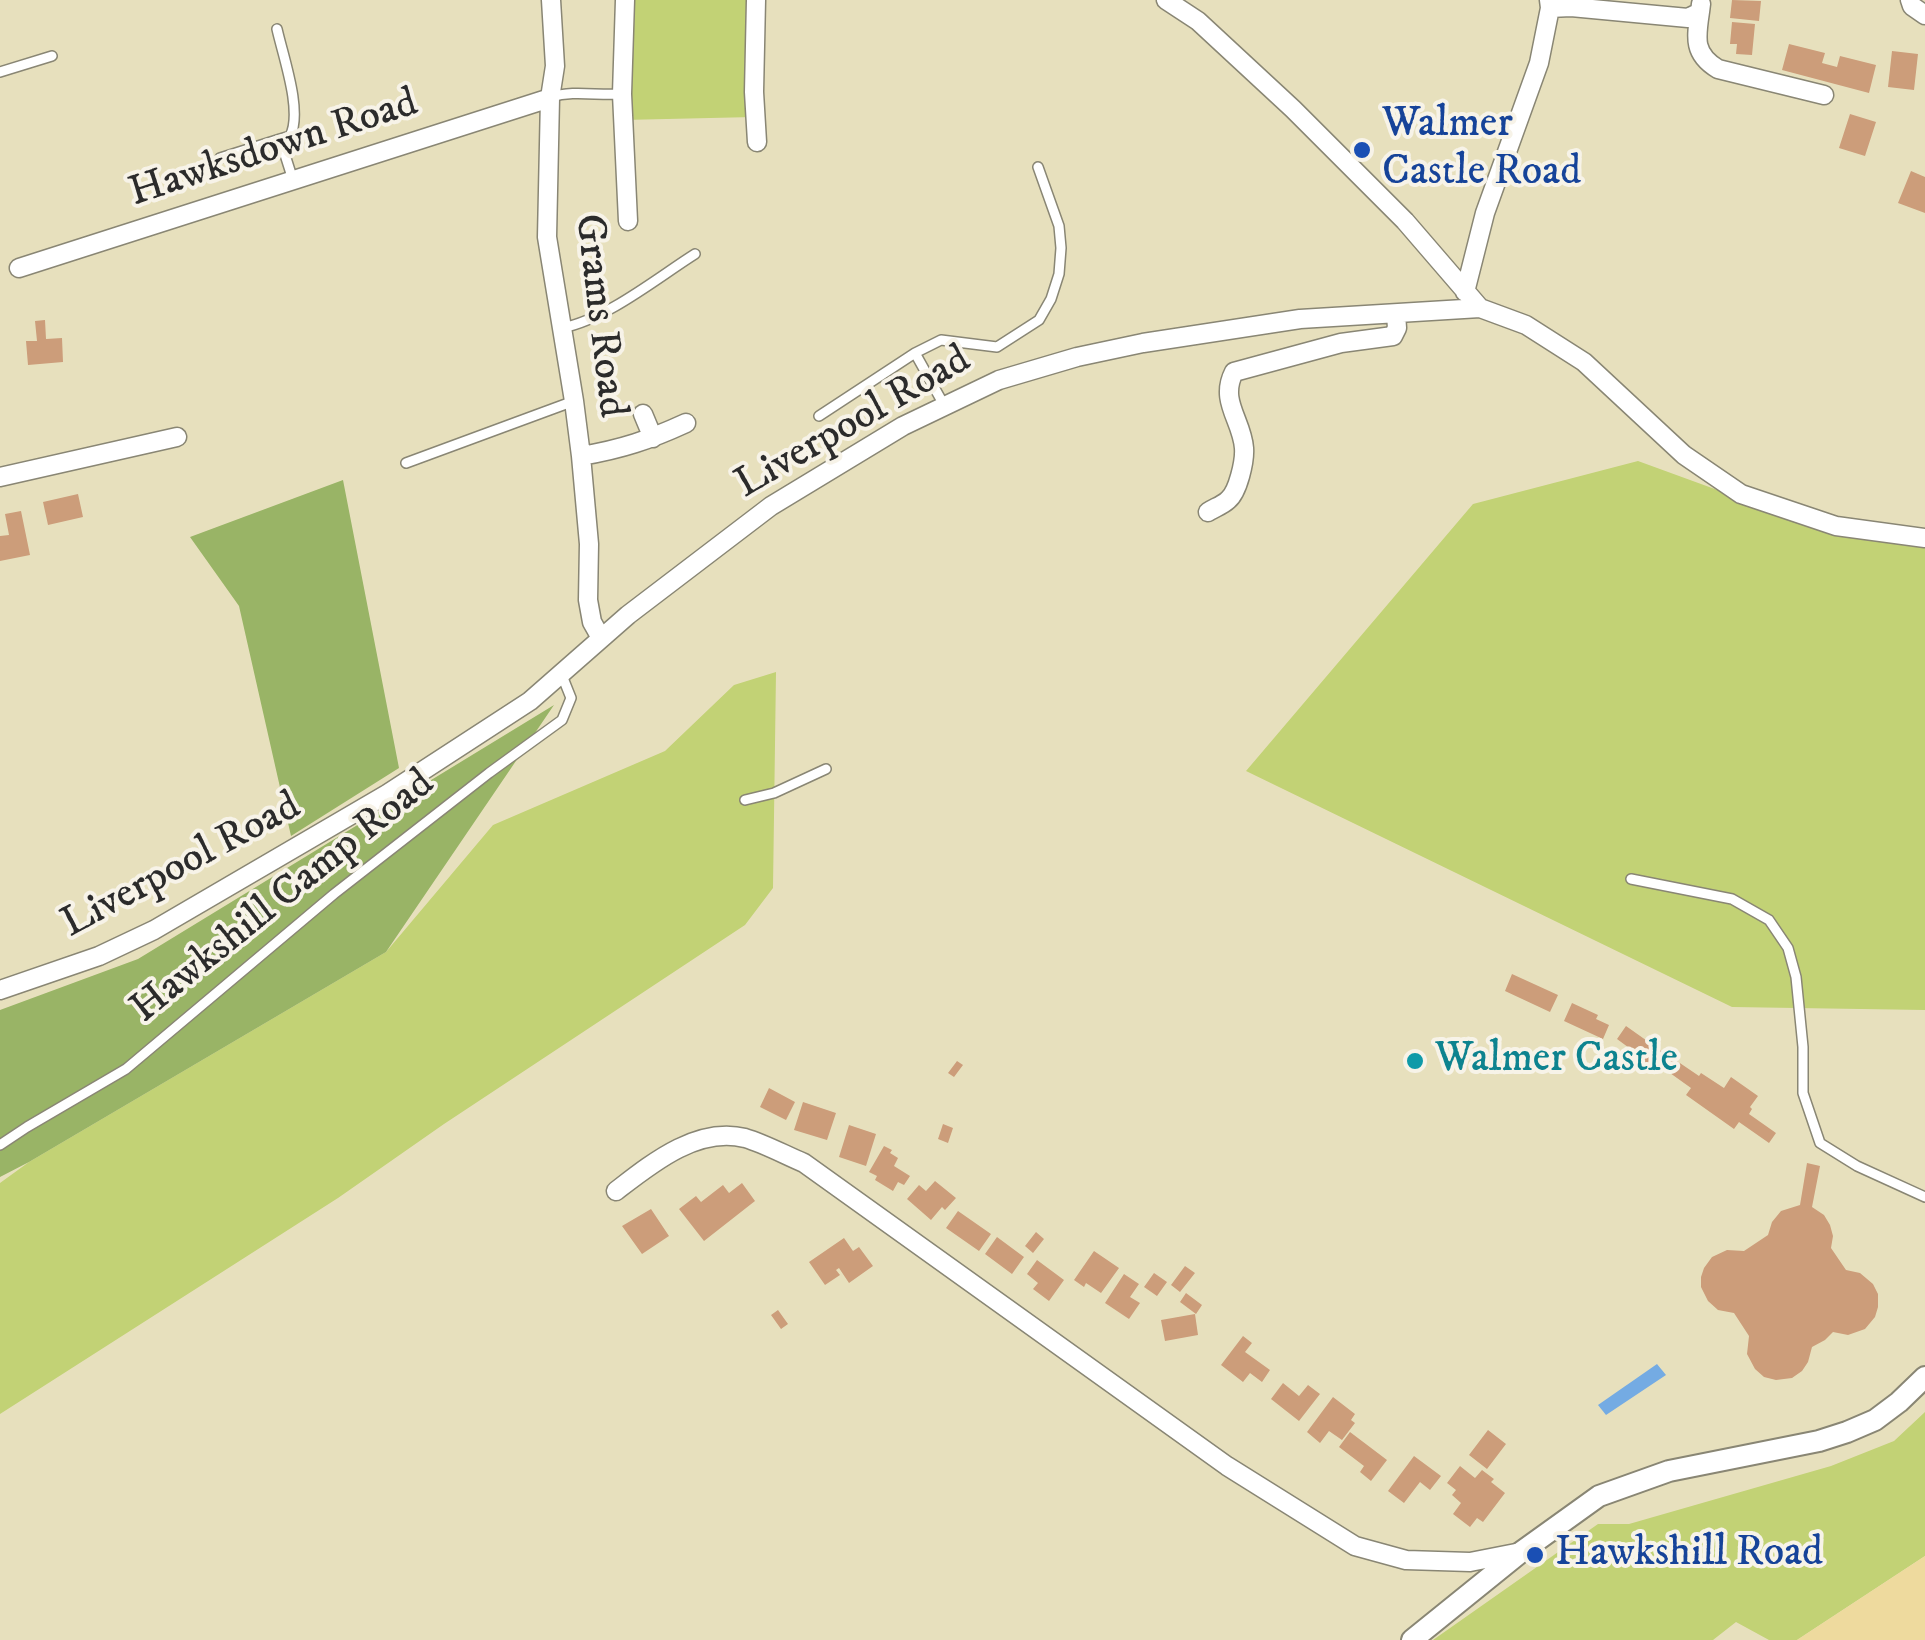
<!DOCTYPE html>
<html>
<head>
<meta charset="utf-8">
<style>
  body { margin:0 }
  canvas { display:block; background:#e7e0bd }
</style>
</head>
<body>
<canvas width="1925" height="1640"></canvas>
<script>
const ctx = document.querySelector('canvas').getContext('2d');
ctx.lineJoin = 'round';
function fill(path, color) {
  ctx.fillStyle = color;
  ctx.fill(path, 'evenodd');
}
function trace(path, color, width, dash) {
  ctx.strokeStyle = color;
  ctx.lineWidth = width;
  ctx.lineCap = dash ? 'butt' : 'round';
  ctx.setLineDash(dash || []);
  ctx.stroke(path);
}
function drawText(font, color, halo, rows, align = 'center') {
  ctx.font = font + ' "IM FELL DW Pica",serif';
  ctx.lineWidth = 8;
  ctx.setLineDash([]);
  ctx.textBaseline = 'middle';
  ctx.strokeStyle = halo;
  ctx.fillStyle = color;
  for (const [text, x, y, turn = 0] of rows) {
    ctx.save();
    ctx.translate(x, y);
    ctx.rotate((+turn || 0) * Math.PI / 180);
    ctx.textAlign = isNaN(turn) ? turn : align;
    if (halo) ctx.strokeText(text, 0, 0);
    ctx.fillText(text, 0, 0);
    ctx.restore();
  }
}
fill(new Path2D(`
  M625,0H756L754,117L623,120Z
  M1638,461L1838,534L1915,547H1925V1010L1732,1007L1246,771L1473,504Z
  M776,672L773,888L745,925L444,1124L338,1198L0,1414V1183L29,1162L386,952L493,825L665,751L734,685Z
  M1925,1412V1556L1797,1640H1769L1736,1622L1713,1640H1433L1598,1524H1629L1831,1466L1894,1441Z`), '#c2d275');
fill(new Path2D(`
  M343,480L399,768L291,836L239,606L190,537Z
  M554,705L386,952L29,1162L0,1177V1010L138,959Z`), '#99b466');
fill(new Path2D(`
  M1925,1556V1640H1797Z`), '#eeda9e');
fill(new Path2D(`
  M1657,1364L1666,1375L1606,1415L1598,1405Z`), '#74abe3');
fill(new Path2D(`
  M1732,0L1761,1L1759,21L1730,18Z
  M1732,22L1755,24L1752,55L1736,54L1737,44H1730Z
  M1789,44L1825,53L1822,63L1837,67L1840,56L1876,65L1869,93L1782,70Z
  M1892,51L1918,54L1914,90L1888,87Z
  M1850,114L1876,122L1865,156L1839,148Z
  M1911,171L1925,177V213L1898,203Z
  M45,320L46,339L62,338L63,362L28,365L26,341H37L35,321Z
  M78,494L83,517L48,525L43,502Z
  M21,511L30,555L0,561V536L9,535L5,514Z
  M1512,974L1558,995L1550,1012L1505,991Z
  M1572,1003L1598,1015L1596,1019L1609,1025L1603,1039L1564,1021Z
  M1626,1026L1667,1055L1654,1073L1633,1058L1636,1053L1617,1039Z
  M1671,1057L1699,1076L1701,1073L1724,1088L1731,1077L1758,1096L1750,1107L1752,1109L1749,1114L1776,1133L1769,1143L1739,1122L1734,1129L1686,1095L1691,1088L1663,1068Z
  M957,1061L963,1065L954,1077L948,1073Z
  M769,1088L795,1102L786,1120L760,1107Z
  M803,1102L836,1113L827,1140L794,1130Z
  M943,1124L953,1128L948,1143L938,1139Z
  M849,1125L876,1134L866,1166L839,1157Z
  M884,1146L892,1150L890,1153L898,1158L894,1166L910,1176L904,1185L898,1182L893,1191L875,1180L877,1176L869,1172Z
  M1807,1163L1820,1166L1812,1207L1824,1215L1830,1225L1833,1236L1831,1248L1846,1270L1860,1273L1873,1284L1878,1294V1307L1875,1317L1865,1329L1848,1335L1833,1332L1825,1340L1812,1347L1808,1362L1802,1371L1792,1378L1776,1380L1764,1377L1755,1369L1747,1354L1749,1336L1734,1313L1718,1310L1708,1301L1701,1287V1277L1704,1268L1712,1257L1727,1250L1744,1251L1768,1235L1772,1222L1781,1211L1800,1205Z
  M935,1181L956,1198L945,1210L942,1207L931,1220L907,1199L919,1185L926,1191Z
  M742,1183L755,1201L704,1241L679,1209L696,1196L701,1202L723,1185L729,1193Z
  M651,1209L669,1236L642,1254L622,1226Z
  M958,1211L991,1234L979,1251L946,1228Z
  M1036,1232L1044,1239L1033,1253L1025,1246Z
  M997,1237L1024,1257L1012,1274L985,1254Z
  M844,1238L853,1251L859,1247L873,1266L849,1283L839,1268L836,1270L840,1275L825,1285L809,1262Z
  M1094,1251L1119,1268L1101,1293L1086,1283L1084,1287L1074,1280Z
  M1037,1260L1064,1280L1049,1301L1033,1289L1038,1283L1027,1274Z
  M1185,1266L1195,1273L1180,1292L1171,1285Z
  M1154,1273L1167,1282L1157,1296L1144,1287Z
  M1124,1274L1139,1284L1130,1297L1140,1303L1129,1319L1105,1303Z
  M1186,1293L1202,1305L1196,1314L1180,1302Z
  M778,1310L788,1324L781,1329L771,1315Z
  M1195,1314L1198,1335L1165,1341L1161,1320Z
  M1243,1336L1252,1343L1245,1352L1270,1370L1262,1382L1250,1373L1243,1382L1221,1365Z
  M1283,1383L1299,1396L1308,1385L1320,1394L1299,1421L1271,1399Z
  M1333,1397L1355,1414L1351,1420L1355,1423L1342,1440L1329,1431L1320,1443L1307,1432Z
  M1488,1430L1506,1444L1487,1469L1469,1455Z
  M1350,1432L1387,1460L1371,1481L1360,1472L1364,1466L1339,1447Z
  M1414,1456L1441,1476L1430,1490L1420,1482L1404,1503L1388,1491Z
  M1460,1466L1475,1478L1482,1470L1494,1479L1491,1482L1505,1493L1483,1522L1477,1518L1470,1527L1453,1514L1461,1503L1452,1495L1456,1490L1447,1483Z`), '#cc9d7a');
const service = new Path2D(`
  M277,29C283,56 303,112 290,136L280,139L293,180
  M0,72L52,56
  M551,97C574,90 598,96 622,94
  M220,158L280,139
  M562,328C607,319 657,278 695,254
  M915,353L944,405
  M819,416L915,353L941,340L997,347L1039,320L1051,299L1059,274L1061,248L1059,226L1038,167
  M406,463L574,401
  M745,800L774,793L826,769
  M1631,879L1732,899L1769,920L1788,948L1796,977L1803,1047V1093L1820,1143L1857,1166L1925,1197
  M0,1145L27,1127L126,1069L334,894L489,773L562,720L571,698L561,673`);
const minor = new Path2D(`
  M551,0L555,66L550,98L547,237L574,401L581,456L589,544L588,600L592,622L601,638
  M625,0L622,94L628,221
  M756,0L754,92L757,142
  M1166,0L1198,21L1293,109L1405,221L1480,308
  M1910,0L1912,6L1925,15
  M1550,8L1571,7L1688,18L1700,12L1701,4
  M1700,12C1696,38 1693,54 1718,69L1824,95
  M19,268L550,98
  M1465,292L1485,213L1539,63L1550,8L1549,0
  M643,414L653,438
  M581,456C622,449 649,440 686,423
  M0,477L177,437
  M1208,512C1214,508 1223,505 1228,500C1238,492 1245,461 1244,448C1242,420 1219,401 1234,372L1341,343L1393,336L1397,328L1396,314
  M0,990L99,956L154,930L387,794L530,701L628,615L771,506L903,426L999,380L1077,357L1143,343L1300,319L1480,308L1526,325L1584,362L1684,455L1741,494L1836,526L1925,538
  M616,1191C651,1164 697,1126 745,1138C765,1144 785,1155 804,1163L1227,1466L1355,1546L1406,1560L1470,1562L1521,1552`);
const tertiary = new Path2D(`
  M1412,1640L1521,1552L1599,1496L1669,1471L1819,1441L1847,1432L1875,1420L1899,1402L1925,1377`);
trace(service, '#898674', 12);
trace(minor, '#898674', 21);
trace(tertiary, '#898674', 24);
trace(service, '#fff', 9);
trace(minor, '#fff', 18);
trace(tertiary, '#fff', 20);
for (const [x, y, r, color] of [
  [1362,150,10,"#1a4fb4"],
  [1415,1061,10,"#0f9aa8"],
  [1535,1555,10,"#1a4fb4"]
]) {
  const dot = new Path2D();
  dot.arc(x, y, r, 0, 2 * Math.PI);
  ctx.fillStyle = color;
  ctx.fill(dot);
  trace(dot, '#f7f3e8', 4);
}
drawText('42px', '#164399', '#f7f3e8', [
  ["Walmer",1382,126],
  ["Castle Road",1382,174],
  ["Hawkshill Road",1555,1555]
], 'left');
drawText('42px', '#2b2b2b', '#f7f3e8', [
  ["Hawksdown Road",274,150,-18],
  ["Grams Road",598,316,83],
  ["Liverpool Road",854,424,-30],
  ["Liverpool Road",182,867,-28],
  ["Hawkshill Camp Road",284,898,-39]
]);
drawText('42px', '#0d838f', '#f7f3e8', [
  ["Walmer Castle",1435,1061]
], 'left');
</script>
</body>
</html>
